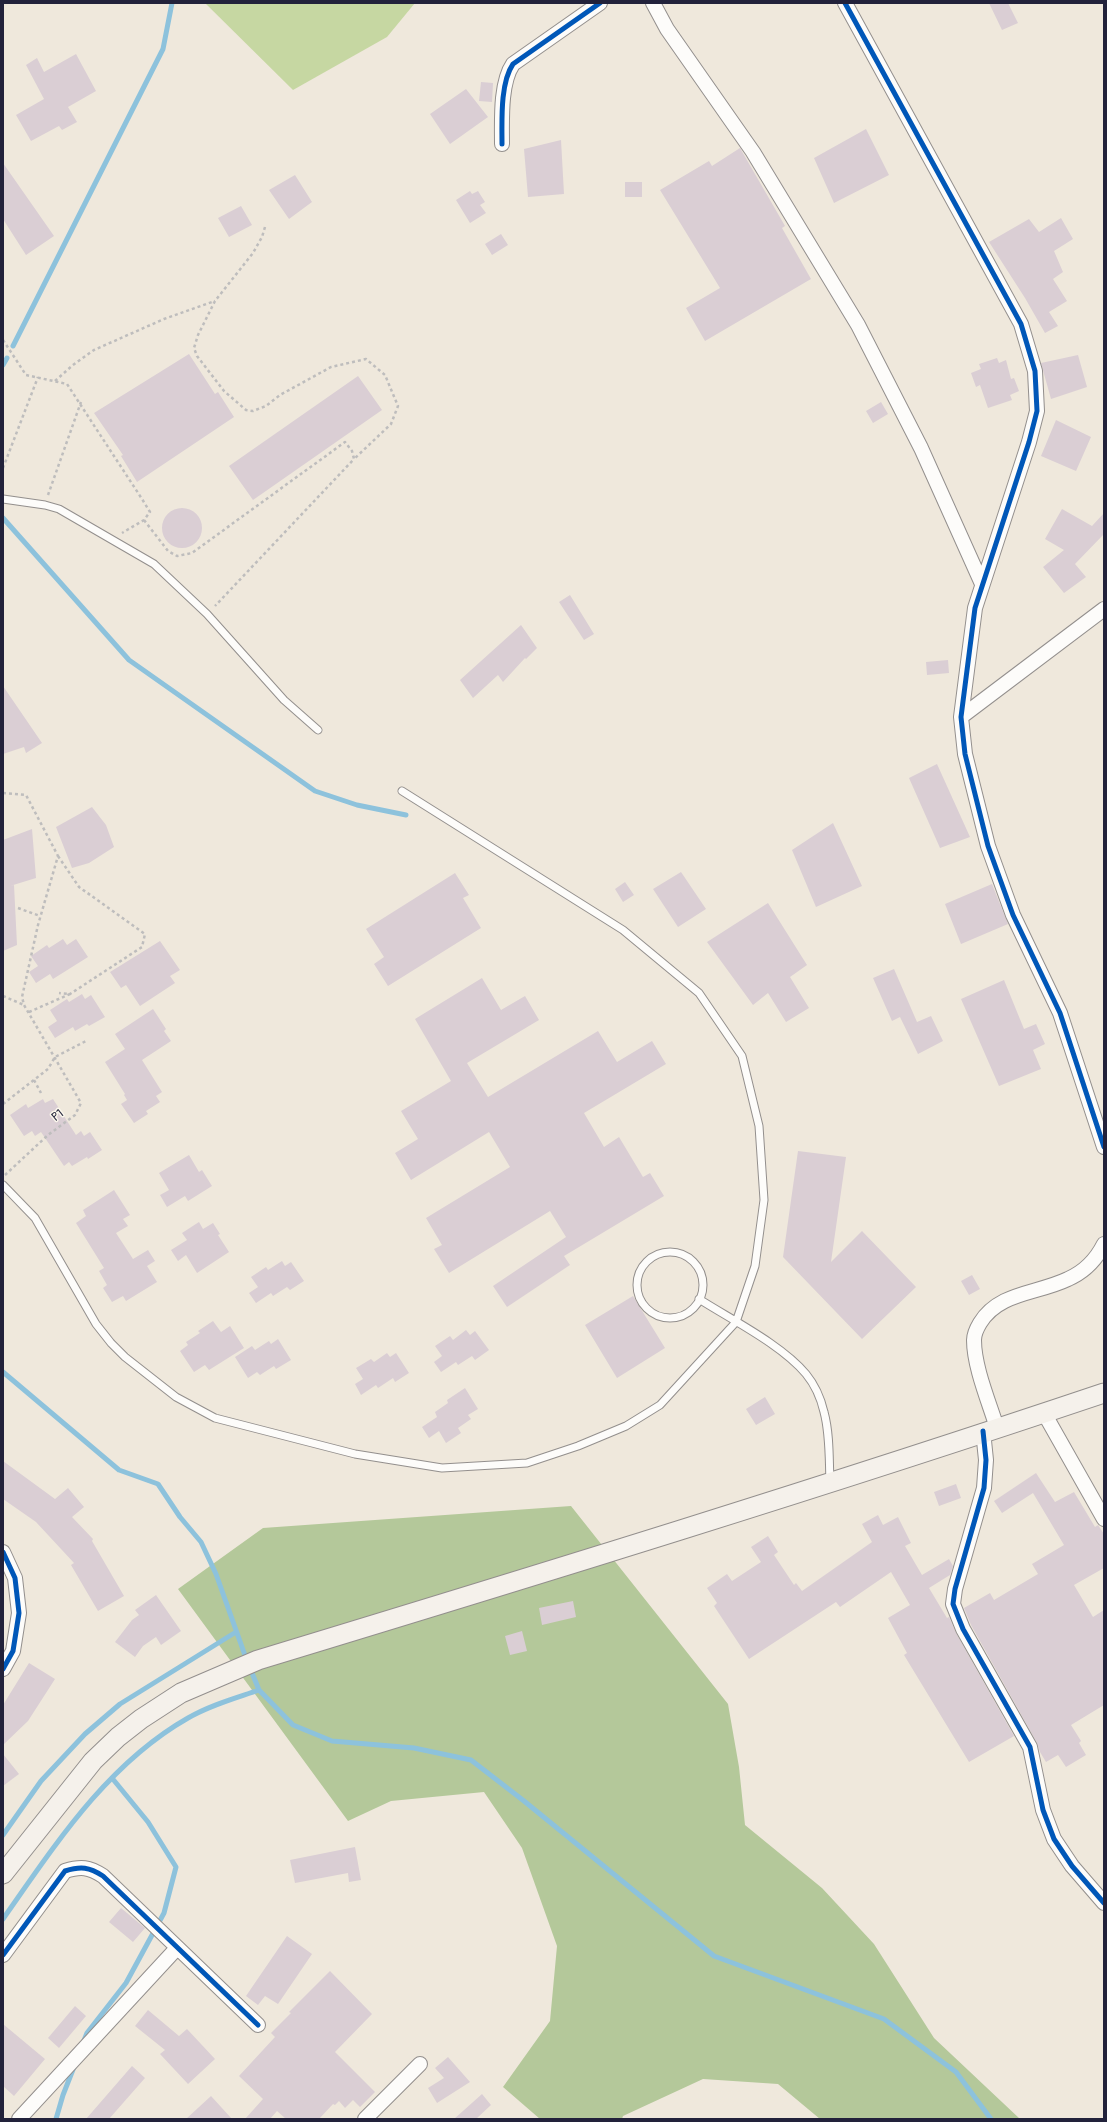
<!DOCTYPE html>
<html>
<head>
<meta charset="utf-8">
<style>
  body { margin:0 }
  #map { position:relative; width:1107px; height:2122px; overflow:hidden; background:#efe8dc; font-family:Pangolin,sans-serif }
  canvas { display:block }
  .frame { position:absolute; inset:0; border:4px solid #22223b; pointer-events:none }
</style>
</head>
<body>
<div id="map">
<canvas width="1107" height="2122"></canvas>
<div class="frame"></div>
</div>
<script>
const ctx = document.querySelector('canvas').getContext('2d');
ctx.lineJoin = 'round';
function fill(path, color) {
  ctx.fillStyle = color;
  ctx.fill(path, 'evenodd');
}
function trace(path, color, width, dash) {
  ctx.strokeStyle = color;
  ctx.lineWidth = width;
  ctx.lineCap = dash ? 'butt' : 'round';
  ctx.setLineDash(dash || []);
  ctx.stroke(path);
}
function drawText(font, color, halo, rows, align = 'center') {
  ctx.font = font + ' Pangolin,sans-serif';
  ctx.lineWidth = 3;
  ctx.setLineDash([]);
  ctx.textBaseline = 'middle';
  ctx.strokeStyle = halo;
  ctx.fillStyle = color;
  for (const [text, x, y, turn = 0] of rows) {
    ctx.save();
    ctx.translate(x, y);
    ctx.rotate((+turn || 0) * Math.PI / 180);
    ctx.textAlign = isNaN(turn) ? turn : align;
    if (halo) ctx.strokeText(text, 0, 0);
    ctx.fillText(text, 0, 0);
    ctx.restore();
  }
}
fill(new Path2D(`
  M205,3H415L387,37L293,90Z`), '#c6d7a2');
fill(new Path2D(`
  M571,1506L728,1704L739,1767L745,1825L822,1888L874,1944L934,2038L1020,2119H820L778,2084L703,2079L623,2116L622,2119H540L503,2087L550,2021L557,1946L522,1848L484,1792L391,1801L348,1821L178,1589L263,1528Z`), '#b4c89a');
trace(new Path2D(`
  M13,346L163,49L172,3
  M3,365L7,358
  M3,518L129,660L315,791L357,805L406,815
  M3,1372L119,1470L158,1484L180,1517L201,1542L216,1574L247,1661
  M250,1668L259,1690L293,1725L332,1741L414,1748L471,1760L524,1801L714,1956L884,2019L956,2072L991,2119
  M3,1835L41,1781L85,1734L120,1704L236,1632
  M3,1919C55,1845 107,1764 188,1718C210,1705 236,1698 259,1690
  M83,2043L87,2033L126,1983L164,1913L176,1867L148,1822L112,1778
  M56,2119L63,2095L74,2067`), '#8dc2dc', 5);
fill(new Path2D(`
  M989,3H1008L1018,23L1002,30Z
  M76,54L96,91L68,107L77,122L62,130L59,126L31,141L16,115L44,99L26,65L37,58L44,72Z
  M481,82L493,83L492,102L479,101Z
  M466,89L488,117L450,144L430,114Z
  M866,129L889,175L834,203L814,158Z
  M561,140L564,194L528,197L524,149Z
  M740,148L785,226L782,228L811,279L705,341L686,308L720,288L660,190L709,161L712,166Z
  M3,163L54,236L26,255L3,219Z
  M295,175L312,202L289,219L269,190Z
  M625,182H642V197H625Z
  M470,191L472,194L478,191L485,202L480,205L486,213L470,223L456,200Z
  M241,206L252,225L229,237L218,218Z
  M1061,218L1073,239L1054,251L1063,272L1053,279L1067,301L1049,312L1058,326L1045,333L1025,298L989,242L1029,219L1039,232Z
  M501,234L508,245L492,255L485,244Z
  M189,354L215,394L218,392L234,417L137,482L121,456L123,455L94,413Z
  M1078,355L1087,387L1051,399L1041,363Z
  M997,358L999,363L1006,360L1011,379L1014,378L1019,391L1010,395L1012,400L988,408L980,385L976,387L971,373L981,369L979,364Z
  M358,376L382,410L253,500L229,466Z
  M881,402L888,414L873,423L866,411Z
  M1056,420L1091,437L1076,471L1041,456Z
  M162 528a20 20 0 1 1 40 0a20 20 0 1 1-40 0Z
  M1062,509L1092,526L1104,513V534L1075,564L1086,577L1064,593L1043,567L1064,550L1045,539Z
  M570,595L594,634L584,640L559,602Z
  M521,625L537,648L526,659L525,658L503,682L498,675L473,698L460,680Z
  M948,660L949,673L927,675L926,662Z
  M3,686L42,743L26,753L24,747L3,754Z
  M937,764L970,837L940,848L909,778Z
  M92,807L106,825L114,847L89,863L72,868L56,827Z
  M833,823L862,886L816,907L792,850Z
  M32,829L36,878L10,886L14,885L17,945L3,951V840Z
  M681,872L706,909L678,927L653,889Z
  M455,873L469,895L463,898L481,928L388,986L374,964L384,957L366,929Z
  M625,882L634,895L623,902L615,889Z
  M992,884L1008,924L961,944L945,904Z
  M768,903L807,965L790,977L809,1008L786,1022L768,993L753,1005L707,942Z
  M63,939L67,945L76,939L88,957L53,979L50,974L36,983L29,972L38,966L31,956L47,945L49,948Z
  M160,941L180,970L170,976L175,983L140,1006L126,985L121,988L110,972Z
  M894,969L917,1022L931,1016L943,1041L918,1054L900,1017L892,1021L873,978Z
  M482,978L501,1010L525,996L539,1020L467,1063L488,1097L598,1031L617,1062L652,1041L666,1064L584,1113L604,1147L619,1137L643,1177L650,1173L664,1196L564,1256L570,1265L507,1307L493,1286L566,1237L550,1211L449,1273L434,1249L442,1245L426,1218L510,1167L489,1132L411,1180L395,1153L418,1139L401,1111L451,1081L415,1019Z
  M1004,980L1024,1029L1036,1024L1045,1044L1033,1050L1041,1069L999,1086L961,999Z
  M82,994L85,999L91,995L105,1017L89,1026L87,1024L75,1031L73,1027L55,1038L48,1027L57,1021L50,1010L67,999L69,1002Z
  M153,1009L166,1029L164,1031L171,1041L142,1060L162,1092L156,1096L160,1102L146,1111L148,1114L134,1123L121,1104L127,1100L124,1095L125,1094L105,1062L125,1049L115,1034Z
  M43,1099L45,1103L53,1099L76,1135L81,1131L84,1136L90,1132L102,1150L88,1159L87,1157L72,1166L69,1162L64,1166L41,1132L35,1136L32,1131L24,1136L10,1115L26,1104L28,1108Z
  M798,1151L846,1157L831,1262L862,1231L916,1287L862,1339L783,1257Z
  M189,1155L199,1172L202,1170L212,1186L188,1201L185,1196L167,1207L160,1195L169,1190L159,1173Z
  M114,1190L130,1215L123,1219L128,1226L116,1233L133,1259L148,1250L155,1261L147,1266L157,1282L126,1301L123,1296L112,1302L103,1288L107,1285L99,1271L104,1268L76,1223L86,1216L83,1210Z
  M199,1222L203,1229L213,1223L220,1234L218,1235L229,1252L197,1273L186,1255L178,1261L171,1250L187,1240L182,1233Z
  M282,1261L285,1266L291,1262L304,1281L290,1290L287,1287L273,1296L271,1293L256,1303L249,1293L258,1287L251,1277L266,1267L268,1270Z
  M972,1275L980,1289L969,1295L961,1281Z
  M633,1296L665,1348L617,1378L585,1325Z
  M213,1321L221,1332L230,1326L244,1348L209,1370L205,1365L194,1372L180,1351L188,1345L186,1342L200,1333L198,1331Z
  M466,1330L470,1335L475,1331L489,1350L475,1360L472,1356L458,1365L456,1362L441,1372L434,1362L442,1356L435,1346L450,1336L453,1340Z
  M278,1339L291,1360L276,1369L274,1366L260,1375L257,1372L248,1378L235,1357L252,1346L255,1350L269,1341L271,1344Z
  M387,1353L390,1357L396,1353L409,1373L395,1382L393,1378L378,1388L376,1385L361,1395L355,1384L363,1379L356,1368L371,1359L374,1362Z
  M465,1388L478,1409L468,1415L471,1419L458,1428L461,1433L446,1443L439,1431L429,1438L422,1427L437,1417L435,1412L448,1403L447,1400Z
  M765,1397L775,1414L756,1425L746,1409Z
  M3,1461L55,1499L68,1488L84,1507L72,1517L93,1539L92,1541L124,1596L98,1611L71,1565L74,1563L36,1522L3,1499Z
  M1036,1473L1055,1502L1074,1492L1095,1527L1098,1525L1104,1534V1568L1074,1585L1093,1617L1104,1610V1705L1071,1725L1081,1741L1079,1743L1086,1755L1066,1767L1058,1755L1046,1762L1040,1752L1037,1743L971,1625L964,1608L990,1593L994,1600L1038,1574L1032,1564L1064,1545L1033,1493L1002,1513L994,1501Z
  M956,1484L961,1498L939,1506L934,1492Z
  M878,1515L883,1525L898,1517L911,1543L905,1546L922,1575L949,1559L953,1566L950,1575L929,1588L947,1618L949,1617L956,1633L1014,1736L969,1762L904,1655L907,1653L888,1618L910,1605L891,1572L840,1607L836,1602L749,1659L714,1606L717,1603L707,1588L727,1574L732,1581L761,1562L751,1547L768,1536L778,1552L774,1555L794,1585L796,1583L802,1591L872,1542L862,1524Z
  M156,1595L181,1631L161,1645L156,1637L143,1646L135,1657L115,1642L132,1620L139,1615L135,1610Z
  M573,1601L576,1617L542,1625L539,1608Z
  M522,1631L527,1651L510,1655L505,1636Z
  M29,1663L55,1679L28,1721L3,1745V1705Z
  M3,1754L19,1774L3,1786Z
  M355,1847L361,1880L349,1882L348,1873L295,1883L290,1860Z
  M121,1908L145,1928L133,1942L109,1922Z
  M287,1936L312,1954L278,2004L265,1996L258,2005L246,1996Z
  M330,1971L372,2014L335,2052L375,2092L360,2107L353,2100L345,2108L339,2101L335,2105L333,2104L319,2119H286L277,2111L270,2119H245L263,2099L239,2076L275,2037L271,2033L291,2013L289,2012Z
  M75,2006L86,2016L59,2048L48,2038Z
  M148,2010L179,2036L187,2029L215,2059L188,2084L160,2054L165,2050L135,2026Z
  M3,2024L45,2059L14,2096L3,2086Z
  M448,2057L470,2082L437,2103L428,2088L444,2078L435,2068Z
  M132,2066L145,2078L109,2119H86Z
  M482,2094L491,2105L476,2119H454Z
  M211,2096L232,2119H186Z`), '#daced4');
const lane = new Path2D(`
  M3,499L45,505L59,509L154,564L207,614L284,700L318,730
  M3,1185L35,1218L96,1324L111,1343L125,1357L176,1397L215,1418L355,1454L442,1468L527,1463L578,1446L626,1426L660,1405L736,1322L755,1266L764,1200L759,1126L742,1056L699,993L623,930L402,791
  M637 1285a33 33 0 1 1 66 0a33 33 0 1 1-66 0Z
  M699,1299C732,1320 782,1345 806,1374C815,1385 821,1399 824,1412C830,1434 829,1459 830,1482`);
const street = new Path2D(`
  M653,3L667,29L753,152L858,325L921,448L982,584
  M845,3L1021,324L1035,371L1037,411L1029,442L975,608L961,717L965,754L988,846L1013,915L1060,1013L1104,1147
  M502,144C502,121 500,83 513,64L600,3
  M961,717L1104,609
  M1044,1413L1104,1519
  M997,1428C989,1402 974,1367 974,1340C974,1334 977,1328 980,1323C999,1292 1037,1294 1068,1279C1084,1272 1096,1260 1104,1244
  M983,1431L986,1460L984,1488L955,1589L953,1604L963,1629L1030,1747L1043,1810L1054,1839L1072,1866L1104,1903
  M3,1552L15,1578L19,1613L13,1651L3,1669
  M3,1955L65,1871C81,1866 89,1867 103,1876L258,2025
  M19,2119L177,1948
  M365,2119L420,2064`);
const secondary = new Path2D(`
  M3,1874L93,1761L118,1737L141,1719L181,1693L258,1660C541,1574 824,1487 1104,1393`);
trace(lane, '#938f8d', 9);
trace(street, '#938f8d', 16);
trace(secondary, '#938f8d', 21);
trace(new Path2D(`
  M265,227L262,237L253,253L215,301L198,335L194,348L197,356L224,391L246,410L253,411L266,406L280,395L331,367L366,359L385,375L398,406L391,424L354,459
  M3,340L26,375L67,384L142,499L150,512L144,520L122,533
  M55,381L73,365L94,350L164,319L215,301
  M3,468L38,377
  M48,495L81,402
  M144,520L168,551L177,556L192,553L345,442L352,451L354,459L215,606
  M3,793L26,795L58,856L38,925L22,997L24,1005L81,1103L75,1115L48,1135L5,1175
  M58,856L79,887L145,934L142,947L70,994
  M18,908L40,916
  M3,996L24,1005
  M29,1012L70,994L59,993
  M34,1080L41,1093
  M3,1104L48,1069L55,1057L86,1041`), '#bebdbd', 2.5, [3, 3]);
trace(lane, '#fdfcfa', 7);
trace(street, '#fdfcfa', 14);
trace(secondary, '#f5f1eb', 19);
trace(new Path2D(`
  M845,3L1021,324L1035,371L1037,411L1029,442L975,608L961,717L965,754L988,846L1013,915L1060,1013L1104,1147
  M502,144C502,121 500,83 513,64L600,3
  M983,1431L986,1460L984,1488L955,1589L953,1604L963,1629L1030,1747L1043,1810L1054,1839L1072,1866L1104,1903
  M3,1552L15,1578L19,1613L13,1651L3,1669
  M3,1955L65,1871C81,1866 89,1867 103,1876L258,2025`), '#0057b8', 5);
drawText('12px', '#22223b', '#fbf7ec', [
  ["P1",58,1116,-37]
]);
</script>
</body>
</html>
